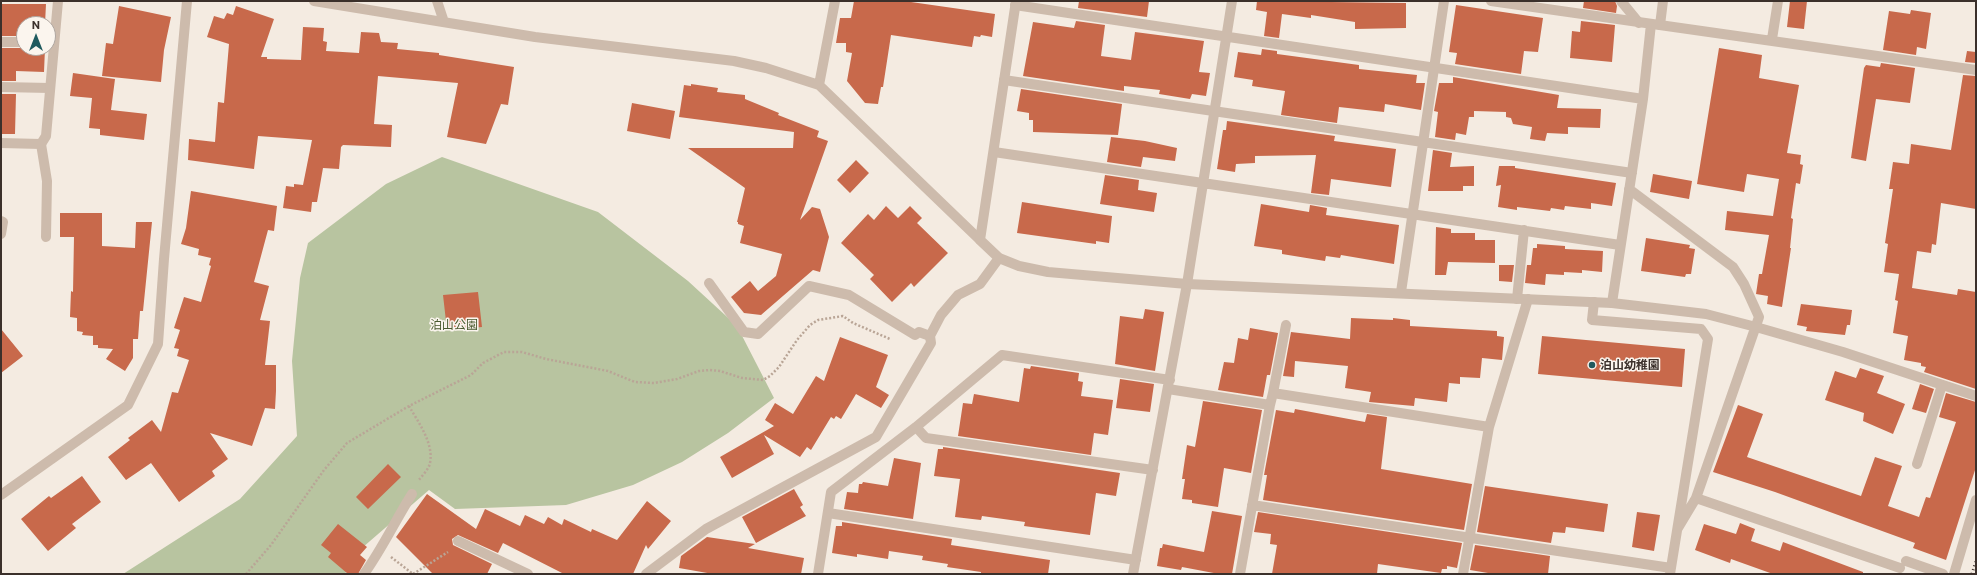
<!DOCTYPE html>
<html>
<head>
<meta charset="utf-8">
<style>
  body { margin:0 }
  #map { position:relative; width:1977px; height:575px; overflow:hidden; background:#f4ebe1; font-family:Commissioner,sans-serif }
  canvas { display:block }
  .frame { position:absolute; inset:0; border:2px solid #3b302b; pointer-events:none }
  .north { position:absolute; left:16px; top:16px; width:40px; height:40px; box-sizing:border-box; background:#fbf5ee; border:1px solid #aea6a0; border-radius:50%; rotate:0deg; font-size:11px; font-weight:700; line-height:16px; text-align:center; color:#3b302b }
  .north::after { content:''; display:block; margin:auto; width:14px; height:18px; background:#1f5a5e; clip-path:polygon(50% 0,100% 100%,50% 72%,0 100%) }
</style>
</head>
<body>
<div id="map">
<canvas width="1977" height="575"></canvas>
<div class="frame"></div>
<div class="north">N</div>
</div>
<script>
const ctx = document.querySelector('canvas').getContext('2d');
ctx.lineJoin = 'round';
function fill(path, color) {
  ctx.fillStyle = color;
  ctx.fill(path, 'evenodd');
}
function trace(path, color, width, dash) {
  ctx.strokeStyle = color;
  ctx.lineWidth = width;
  ctx.lineCap = dash ? 'butt' : 'round';
  ctx.setLineDash(dash || []);
  ctx.stroke(path);
}
function drawText(font, color, halo, rows, align = 'center') {
  ctx.font = font + ' Commissioner,"Noto Sans JP",sans-serif';
  ctx.lineWidth = 3;
  ctx.setLineDash([]);
  ctx.textBaseline = 'middle';
  ctx.strokeStyle = halo;
  ctx.fillStyle = color;
  for (const [text, x, y, turn = 0] of rows) {
    ctx.save();
    ctx.translate(x, y);
    ctx.rotate((+turn || 0) * Math.PI / 180);
    ctx.textAlign = isNaN(turn) ? turn : align;
    if (halo) ctx.strokeText(text, 0, 0);
    ctx.fillText(text, 0, 0);
    ctx.restore();
  }
}
fill(new Path2D(`
  M442,157L598,212L688,281L737,326L774,398L728,433L682,462L633,485L566,505L455,509L429,490L355,554L345,574H123L240,499L297,436L292,361L300,278L308,243L386,184Z`), '#b8c4a0');
fill(new Path2D(`
  M854,1H904L995,14L992,37L981,35L980,37L974,36L972,47L891,35L883,87H881L878,104L865,103L847,81L852,53L846,52V43H836L840,18H851Z
  M1079,1H1149L1147,17L1078,8Z
  M1257,1L1406,3V28L1355,29V22L1311,15V18L1282,14L1279,38L1264,36L1267,12L1256,10Z
  M1584,1H1615L1617,6L1616,13L1583,8Z
  M1790,1H1807L1804,29L1787,27Z
  M1,4H46L45,24H24V36H1Z
  M1456,5L1543,18L1538,52L1524,51L1521,74L1455,64L1457,53L1449,52Z
  M119,6L171,17L164,50L161,82L102,76L106,43L113,44Z
  M236,6L274,19L261,57H267V59L301,60L303,27L324,28L323,41L327,42L326,51L359,53L361,32L379,33L381,42L398,43L397,49L439,53V55L514,67L508,105L501,104L486,144L447,137L458,83L378,76L374,124L392,125L391,147L343,145L341,147L339,169L323,168L317,202H312L311,212L283,208L286,186L294,187V184L303,185L312,140L258,136L254,169L188,160L189,139L215,142L218,102L224,103L229,44L207,37L214,16L224,19L227,13L233,15Z
  M1911,10L1931,13L1926,49L1917,47L1916,55L1883,50L1889,11L1910,14Z
  M1076,21L1105,25L1101,56L1131,60L1135,32L1204,41L1199,72L1210,73L1206,96L1192,94L1190,99L1159,94L1160,90L1124,86V91L1023,76L1033,22L1074,28Z
  M1581,21L1615,25L1612,62L1570,58L1572,31L1580,32Z
  M1,48H45L44,72L16,71V81H1Z
  M1719,48L1762,55L1759,78L1799,85L1787,153L1801,155L1800,164L1803,165L1800,184L1796,183L1791,218L1793,219L1790,248H1791L1782,307L1767,304L1768,296L1756,294L1759,274H1762L1769,235L1725,230L1727,211L1773,216L1779,179L1747,174L1744,192L1697,184Z
  M1262,49L1277,51V54L1359,65V69L1417,75L1416,83H1425L1421,110L1385,104L1384,112L1339,107L1337,123L1281,115L1285,91L1252,86L1253,80L1234,77L1238,52L1261,55Z
  M1967,51L1976,52V63L1965,62Z
  M1881,63L1915,68L1910,103L1876,99L1866,161L1851,158L1864,68L1866,65L1880,67Z
  M73,73L115,79L111,110L147,114L144,140L100,135V129L89,128L92,98L70,96Z
  M1963,75L1976,76V209L1941,203L1936,245L1932,244L1931,253L1917,251L1912,288L1957,295L1958,289L1976,292V389L1924,372L1926,367L1921,366V363L1904,360L1908,336L1893,333L1898,301L1895,300L1899,274L1884,272L1888,244L1885,243L1893,189H1889L1893,162L1909,164L1911,144L1951,150Z
  M1453,77L1559,95L1557,108L1601,109L1600,128L1568,127V134L1547,133L1545,141L1530,139L1532,127L1513,124L1511,118L1506,117V112L1474,111V117H1469L1466,135L1456,133L1455,140L1435,137L1438,112L1434,111L1439,83H1453Z
  M691,84L718,88L717,92L745,95V99L779,113L778,115L819,131L817,137L828,141L800,220L812,207L820,209L829,237L820,272L813,270L761,315L744,313L731,297L750,281L758,291L776,276L782,254L740,243L744,226L738,224V222H737L745,188L688,148H793L794,132L679,117L684,85L691,86Z
  M1021,89L1122,104L1118,135L1033,132V120H1029V113L1017,111Z
  M1,94H16L15,134H1Z
  M632,103L675,111L670,139L627,131Z
  M1227,121L1335,136L1334,141L1396,149L1391,187L1331,179L1329,195L1311,193L1316,155L1255,156V163L1236,164L1235,172L1217,169L1223,130H1226Z
  M1111,137L1145,141L1177,148L1175,161L1143,157L1141,167L1107,162Z
  M1433,150L1452,153L1450,167L1474,166V186H1463V191H1428Z
  M856,160L869,173L850,193L837,180Z
  M1499,166H1515V168L1616,183L1612,206L1591,203V209L1565,206L1564,210L1551,208L1550,211L1517,207V210L1498,207L1501,185L1496,186Z
  M1653,174L1692,181L1689,199L1650,192Z
  M1105,175L1139,180L1138,190L1157,193L1154,212L1100,204Z
  M191,191L277,206L274,231L268,230L254,282L269,286L260,320L270,321L265,365H276V391L275,409L265,408L252,446L210,433L228,459L212,471L215,476L179,502L151,463L126,480L108,457L130,440L128,438L152,420L161,432L172,392L178,393L189,360L177,356L179,349L174,348L180,330L174,328L184,297L201,302L211,266L209,265L211,258L198,255L199,249L181,244L186,228Z
  M1022,202L1112,216L1109,243L1096,241V244L1017,233Z
  M1261,204L1309,212L1310,205L1327,208L1326,215L1399,225L1394,264L1341,255L1340,258L1326,256L1325,261L1282,254V250L1254,246Z
  M886,206L898,218L910,206L922,218L917,223L948,253L914,287L911,283L892,302L870,279L874,275L841,243L868,214L874,220Z
  M60,213H102V246L135,248L136,222H152L143,311H140L138,339H133V358L125,371L106,359L113,349L98,348V345H93V336L82,335L83,332L77,331V318L70,317L71,291L73,292L74,237H60Z
  M1436,227L1451,229V233H1475V240H1495V263L1448,262L1446,275H1435Z
  M1646,238L1690,245L1689,248L1695,249L1691,274H1686L1685,277L1641,271Z
  M1537,244L1565,246V249L1603,251L1602,272L1582,270V273L1564,272V275L1546,274L1545,285L1525,283L1527,265H1531L1533,248H1537Z
  M1499,265H1514L1512,282L1499,281Z
  M478,292L482,327L447,330L443,295Z
  M1801,304L1852,310L1850,325H1847L1845,335L1806,331L1807,327L1797,325Z
  M1145,309L1164,312L1155,371L1115,364L1120,316L1143,319Z
  M1351,318L1393,320V318L1410,320V326L1497,331V336L1504,337L1502,360L1482,358L1480,378L1460,377V384L1449,383L1447,402L1415,398L1414,406L1369,402L1371,392L1345,388L1348,366L1295,361L1294,377L1283,376L1291,332L1350,339Z
  M1250,328L1278,333L1270,375H1267L1263,397L1218,390L1224,362L1234,363L1238,338L1248,340Z
  M1,329L23,356L1,373Z
  M1542,336L1685,349L1682,387L1538,374Z
  M840,337L888,355L876,387L889,395L881,408L856,394L841,419L836,416L834,419L831,417L811,450L807,447L800,457L764,435L774,454L732,478L720,457L774,426L765,420L775,403L793,414L816,376L824,381Z
  M1031,366L1079,373L1078,381L1083,382L1081,396L1113,400L1108,435L1094,433L1091,455L958,436L963,403L972,404L974,394L1019,402L1024,368L1030,369Z
  M1860,368L1884,376L1877,393L1905,404L1893,434L1863,421L1864,413L1825,400L1835,371L1856,378Z
  M1120,379L1154,384L1150,412L1116,408Z
  M1920,384L1934,389L1926,413L1912,409Z
  M1946,393L1976,402V467L1946,560L1913,548L1915,543L1775,492L1713,472L1738,405L1763,414L1747,457L1861,496L1875,457L1902,466L1888,506L1919,517L1926,497L1930,498L1956,422L1939,417Z
  M1203,401L1262,410L1251,473L1224,468L1218,507L1192,503V500L1182,499L1185,479H1182L1187,445L1195,447Z
  M1295,409L1365,422L1367,414L1387,417L1381,469L1472,484L1464,530L1263,500L1267,475H1264L1276,410L1294,413Z
  M943,447L1120,473L1116,496L1096,493L1090,535L1024,526L1025,522L982,516L981,520L955,517L960,479L934,476L938,449H943Z
  M894,458L921,463L913,519L844,509L847,492L858,493L859,484H862L863,482L888,486Z
  M388,464L401,477L368,509L356,497Z
  M82,476L101,502L72,524L76,528L48,551L21,519L49,496L51,498Z
  M1485,486L1608,504L1604,532L1566,527L1565,533L1553,532L1551,543L1477,532Z
  M794,489L803,505L800,507L806,516L756,543L742,517Z
  M427,494L476,529L485,509L520,526L525,515L544,524L548,517L562,525L564,519L591,532L592,529L617,540L647,501L671,521L648,549L646,545L633,574H564L503,543L498,553L458,535L452,539L453,545L492,564L487,574H433L396,537Z
  M1212,511L1242,516L1232,574H1219L1182,567L1181,570L1157,566L1160,548H1162L1163,544L1204,552Z
  M1258,512L1462,543L1457,568L1447,566V569H1442L1441,573L1378,564L1377,574H1272L1277,545L1270,544L1271,534L1254,532Z
  M1637,512L1660,515L1654,551L1632,547Z
  M842,522L952,539L951,545L1050,560L1048,574H981V572L947,567L948,564L922,560L923,556L889,551L888,559L857,554V557L832,553L836,526H842Z
  M1740,523L1755,529L1751,541L1780,551L1783,542L1863,572V574H1773L1731,559L1730,563L1695,550L1704,524L1736,534Z
  M338,524L367,547L360,555L366,560L358,574H348L328,557L331,553L321,545Z
  M707,537L755,544L748,548L804,558L801,574H713L679,568L681,556Z
  M1475,545L1550,556L1548,574H1494L1470,570Z`), '#c8694b');
trace(new Path2D(`
  M409,406C418,422 434,443 430,463C429,469 422,476 418,481
  M391,557L413,574L448,552
  M246,574L271,545L324,470L347,443L409,406L471,375L483,363L504,352H522L546,359L608,371L635,382L654,383L677,379L699,371L710,370L720,371L742,378L763,380L770,376L779,367L797,340L810,325L818,320L843,316L853,323L890,339`), '#b9a596', 2.5, [2, 2]);
trace(new Path2D(`
  M1621,1L1639,23
  M1660,25L1663,1
  M1,42H24
  M1,87L50,88
  M41,144L47,181L46,237
  M709,283L744,332L758,334L809,286L849,295L915,335L919,332L930,336`), '#cdbbac', 10);
trace(new Path2D(`
  M314,1L535,37L734,61L766,68L819,85L980,240
  M437,1L444,22
  M1491,1C1653,25 1815,46 1976,70
  M1015,5L1643,99
  M1651,24L1643,99L1612,303L1706,314L1756,327L1843,352L1976,396
  M1772,39L1778,1
  M1004,80L1632,173
  M819,85L835,1
  M1,143L41,144L46,136L58,1
  M994,152L1620,245
  M1629,189L1733,267L1744,284L1759,317L1696,498L1678,528
  M1,221L3,222L1,234
  M1401,292L1444,1
  M1517,299L1524,230
  M1594,302L1592,320L1701,329L1708,339L1670,574
  M1168,389L1270,405L1240,574
  M1273,393L1286,325
  M1270,405L1273,393L1489,427
  M916,427L926,438L1153,470
  M1917,464L1942,385
  M1,495L128,405L158,344L164,259L187,1
  M1696,498L1900,568
  M1252,505L1671,568
  M828,513L1136,560
  M458,541L528,574
  M1906,561L1943,574
  M364,574C382,549 395,521 412,494
  M646,574L706,529L876,437L931,343L930,336L941,315L958,295L980,284L999,258
  M818,574L831,492L916,427L1002,355L1170,380
  M1133,574L1187,284L1232,1
  M1463,574L1489,427L1528,299
  M1954,574L1976,500`), '#cdbbac', 10);
trace(new Path2D(`
  M1016,1L980,240L999,258L1019,266L1048,272L1187,284L1612,303`), '#cdbbac', 10);
trace(new Path2D(`
  M1972,574L1976,561`), '#3b302b', 3, [1, 3]);
for (const [x, y, r, color] of [
  [1592,365,4,"#1f5a5e"]
]) {
  const dot = new Path2D();
  dot.arc(x, y, r, 0, 2 * Math.PI);
  ctx.fillStyle = color;
  ctx.fill(dot);
  trace(dot, '#fbf5ee', 1.5);
}
drawText('12px', '#4a5a2e', '#fbf5ee', [
  ["泊山公園",454,325]
]);
drawText('bold 12px', '#3b302b', '#fbf5ee', [
  ["泊山幼稚園",1600,365]
], 'left');
</script>
</body>
</html>
